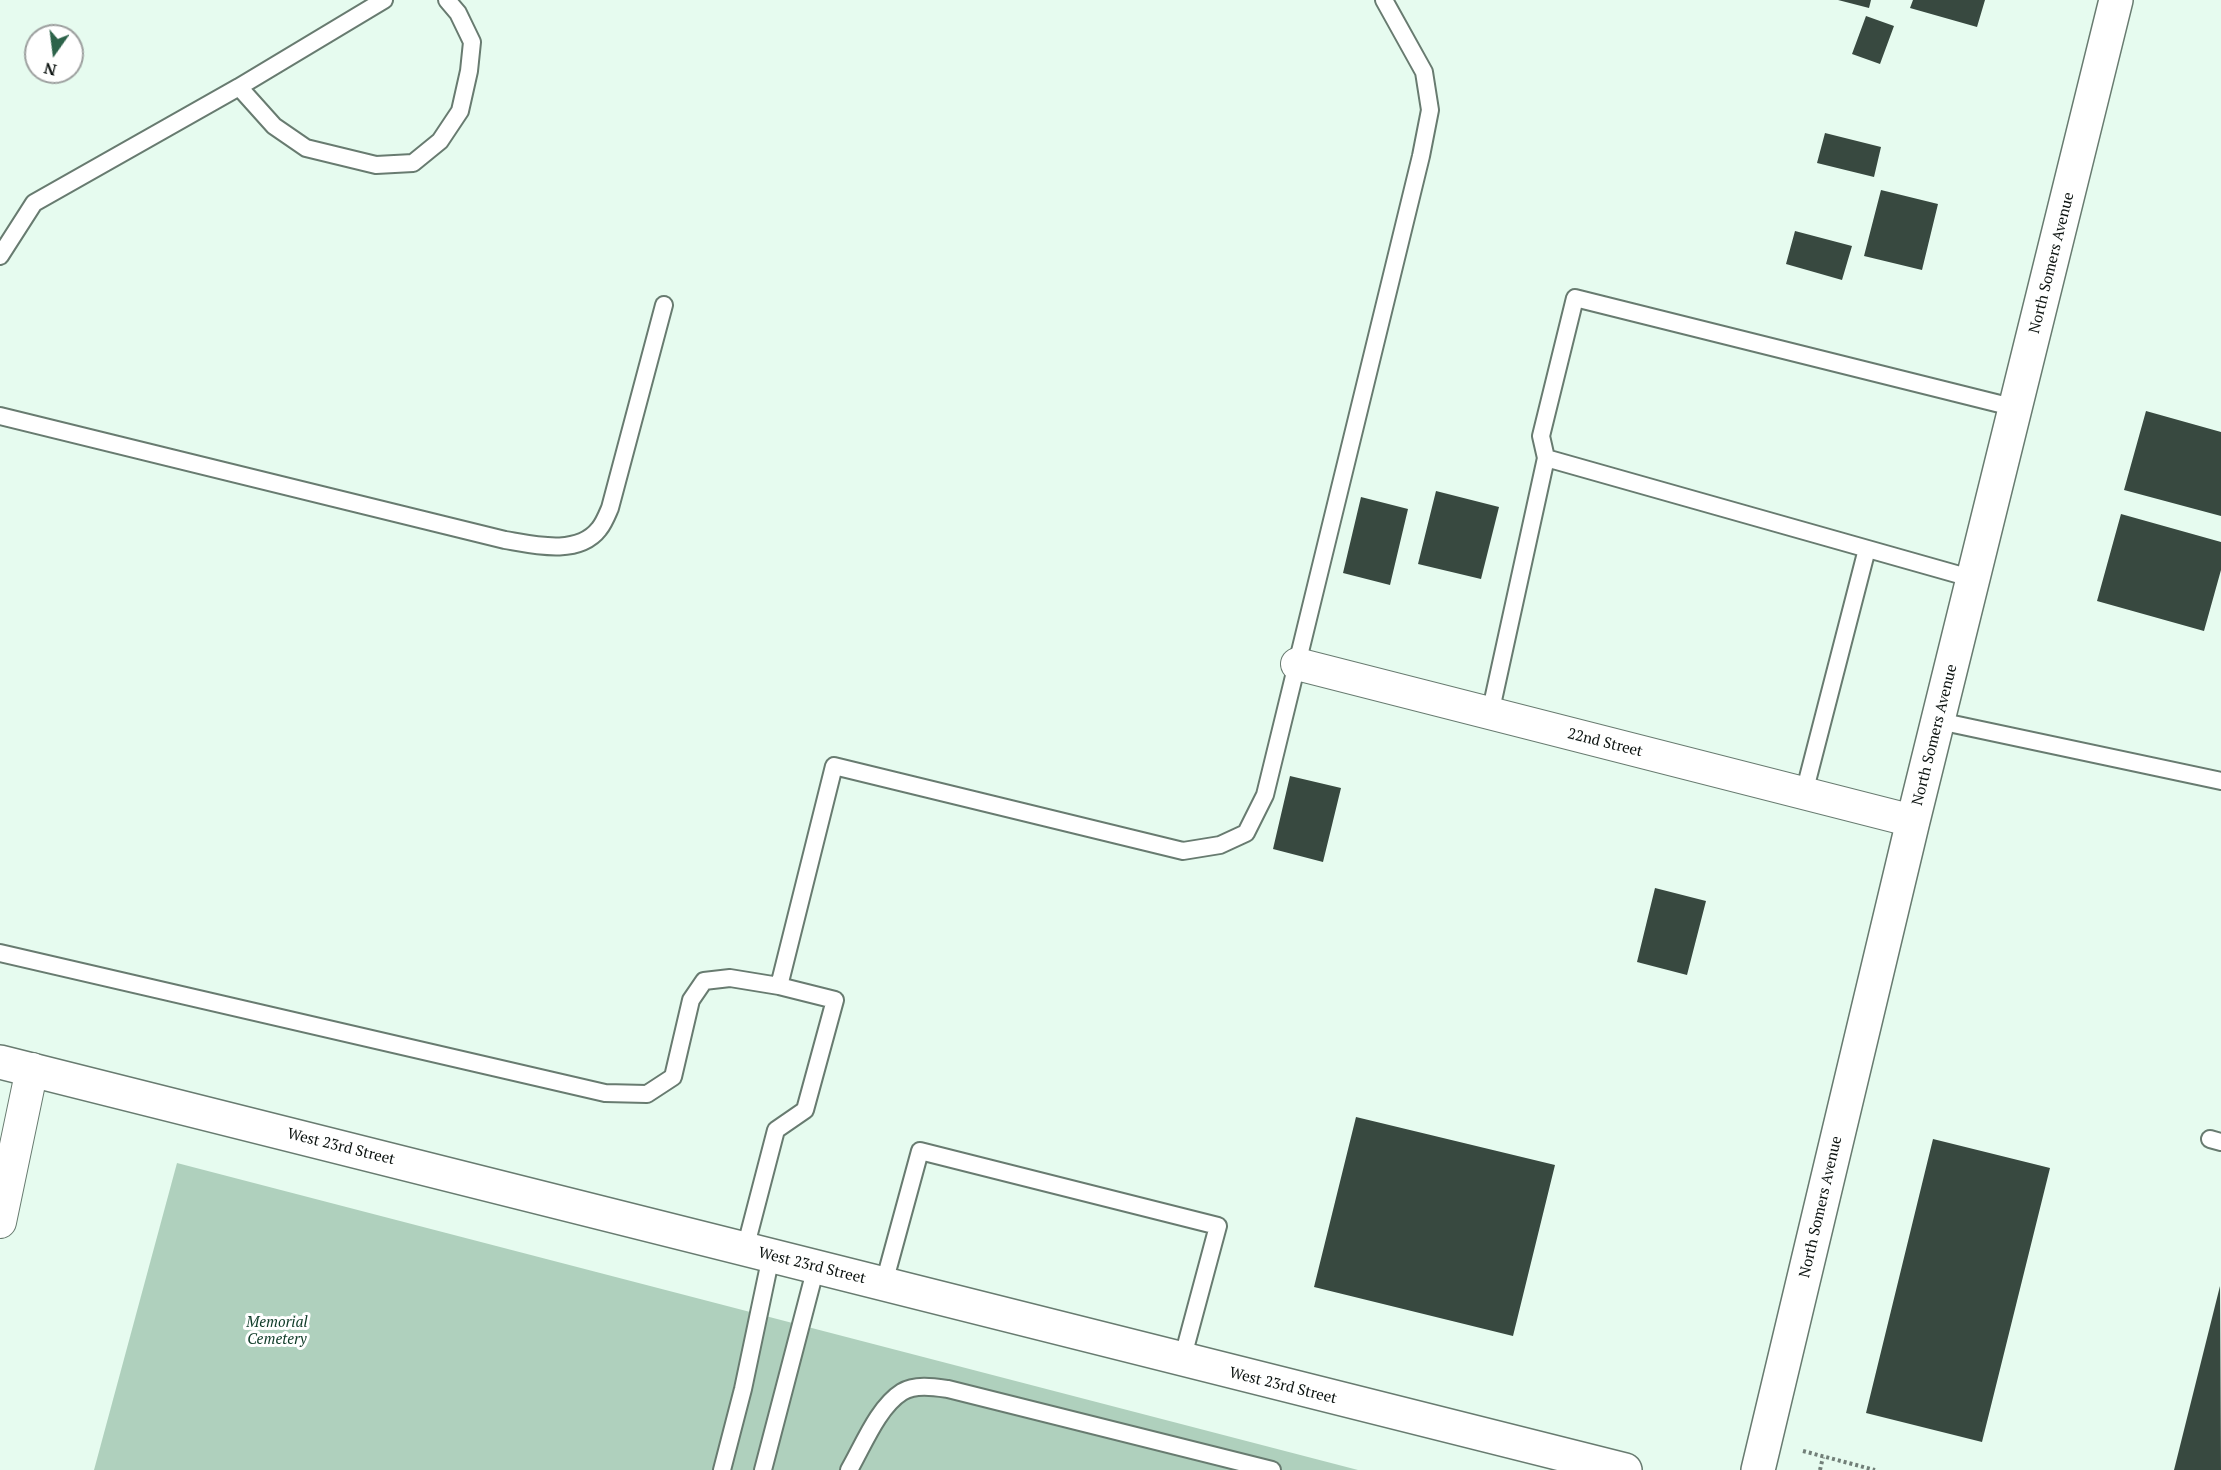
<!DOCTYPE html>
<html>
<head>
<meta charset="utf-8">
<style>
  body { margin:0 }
  #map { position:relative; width:2221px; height:1470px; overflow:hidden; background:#e6fbef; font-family:"PT Serif",serif }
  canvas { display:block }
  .north { position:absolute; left:24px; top:24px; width:60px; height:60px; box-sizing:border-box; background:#fff; border:2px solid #9da09f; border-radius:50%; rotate:194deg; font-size:16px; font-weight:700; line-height:24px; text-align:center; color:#0b120f }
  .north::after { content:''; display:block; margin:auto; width:21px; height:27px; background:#2d634a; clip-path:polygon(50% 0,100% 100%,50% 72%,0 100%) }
</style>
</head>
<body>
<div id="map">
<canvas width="2221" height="1470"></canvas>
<div class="north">N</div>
</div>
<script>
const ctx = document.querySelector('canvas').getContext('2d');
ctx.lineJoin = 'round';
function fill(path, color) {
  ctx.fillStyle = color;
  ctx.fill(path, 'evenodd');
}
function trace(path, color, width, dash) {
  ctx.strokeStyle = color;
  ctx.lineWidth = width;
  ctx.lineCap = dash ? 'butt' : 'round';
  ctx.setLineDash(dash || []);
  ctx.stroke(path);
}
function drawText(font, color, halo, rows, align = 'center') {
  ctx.font = font + ' "PT Serif",serif';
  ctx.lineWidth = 6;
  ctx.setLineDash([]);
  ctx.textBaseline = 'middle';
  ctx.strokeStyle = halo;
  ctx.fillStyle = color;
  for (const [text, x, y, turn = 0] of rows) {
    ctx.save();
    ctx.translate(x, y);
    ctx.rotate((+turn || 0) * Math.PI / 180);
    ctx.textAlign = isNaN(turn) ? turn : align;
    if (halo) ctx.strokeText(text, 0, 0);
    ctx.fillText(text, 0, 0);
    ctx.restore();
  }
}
fill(new Path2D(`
  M177,1163L1358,1470H94Z`), '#afd0bd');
fill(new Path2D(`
  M1838,0H1871L1869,8Z
  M1913,0H1985L1977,27L1910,8Z
  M1866,16L1894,26L1880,64L1852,54Z
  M1825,133L1881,147L1874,177L1817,163Z
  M1881,190L1938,204L1922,270L1864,256Z
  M1795,231L1852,246L1842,280L1786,264Z
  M2146,411L2221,432V516L2124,490Z
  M1436,491L1499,507L1481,579L1418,564Z
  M1361,497L1408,509L1390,585L1343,573Z
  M2121,514L2221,542V570L2204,631L2097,601Z
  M1290,776L1341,788L1323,862L1273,849Z
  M1655,888L1706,901L1687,975L1637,962Z
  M1356,1117L1555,1165L1513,1336L1314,1287Z
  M1933,1139L2050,1168L1982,1442L1866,1413Z
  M2220,1286L2221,1470H2174Z`), '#384940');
const service = new Path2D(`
  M239,87L274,126L306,148L376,165L413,163L440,141L460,111L469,71L472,42L458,13L447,0
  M0,256L34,203L239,87L384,0
  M0,416L505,540C534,545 578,556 599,529C604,523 607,515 610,508L664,305
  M1974,579L1546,458L1541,436L1575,298L2016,408
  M1490,714L1546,458
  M1939,721L2221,781
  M1804,793L1867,549
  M0,953L605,1093L647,1094L673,1077L691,1000L704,981L730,978L779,986L835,1000L805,1110L776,1130L745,1249
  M779,986L834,766L1183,851L1220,845L1246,833L1265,795L1421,156L1430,110L1424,72L1384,0
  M2210,1139L2221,1142
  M884,1283L920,1151L1218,1226L1182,1360
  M722,1470L743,1389L771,1256
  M763,1470L816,1267
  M849,1470C863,1446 878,1407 902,1392C915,1384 934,1387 948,1389L1272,1470`);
const minor = new Path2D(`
  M1297,664L1913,821
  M0,1222L32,1069`);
const tertiary = new Path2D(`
  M1758,1470L1913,821L2116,0`);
const secondary = new Path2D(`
  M0,1062L1625,1470`);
trace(service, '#687b70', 20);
trace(minor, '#687b70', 34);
trace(tertiary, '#687b70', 36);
trace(secondary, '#687b70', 36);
trace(new Path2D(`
  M1803,1451L1875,1470
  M1820,1470L1823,1457`), '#717f78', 4, [3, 3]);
trace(service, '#fff', 16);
trace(minor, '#fff', 32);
trace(tertiary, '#fff', 33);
trace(secondary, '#fff', 33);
drawText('15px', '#0b120f', '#fff', [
  ["North Somers Avenue",2052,263,-76],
  ["North Somers Avenue",1935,735,-76],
  ["22nd Street",1605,743,14],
  ["West 23rd Street",341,1147,14],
  ["North Somers Avenue",1821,1207,-77],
  ["West 23rd Street",812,1266,14],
  ["West 23rd Street",1283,1386,14]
]);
drawText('italic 15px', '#0d3a26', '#fff', [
  ["Memorial",277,1323],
  ["Cemetery",277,1340]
]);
</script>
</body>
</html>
